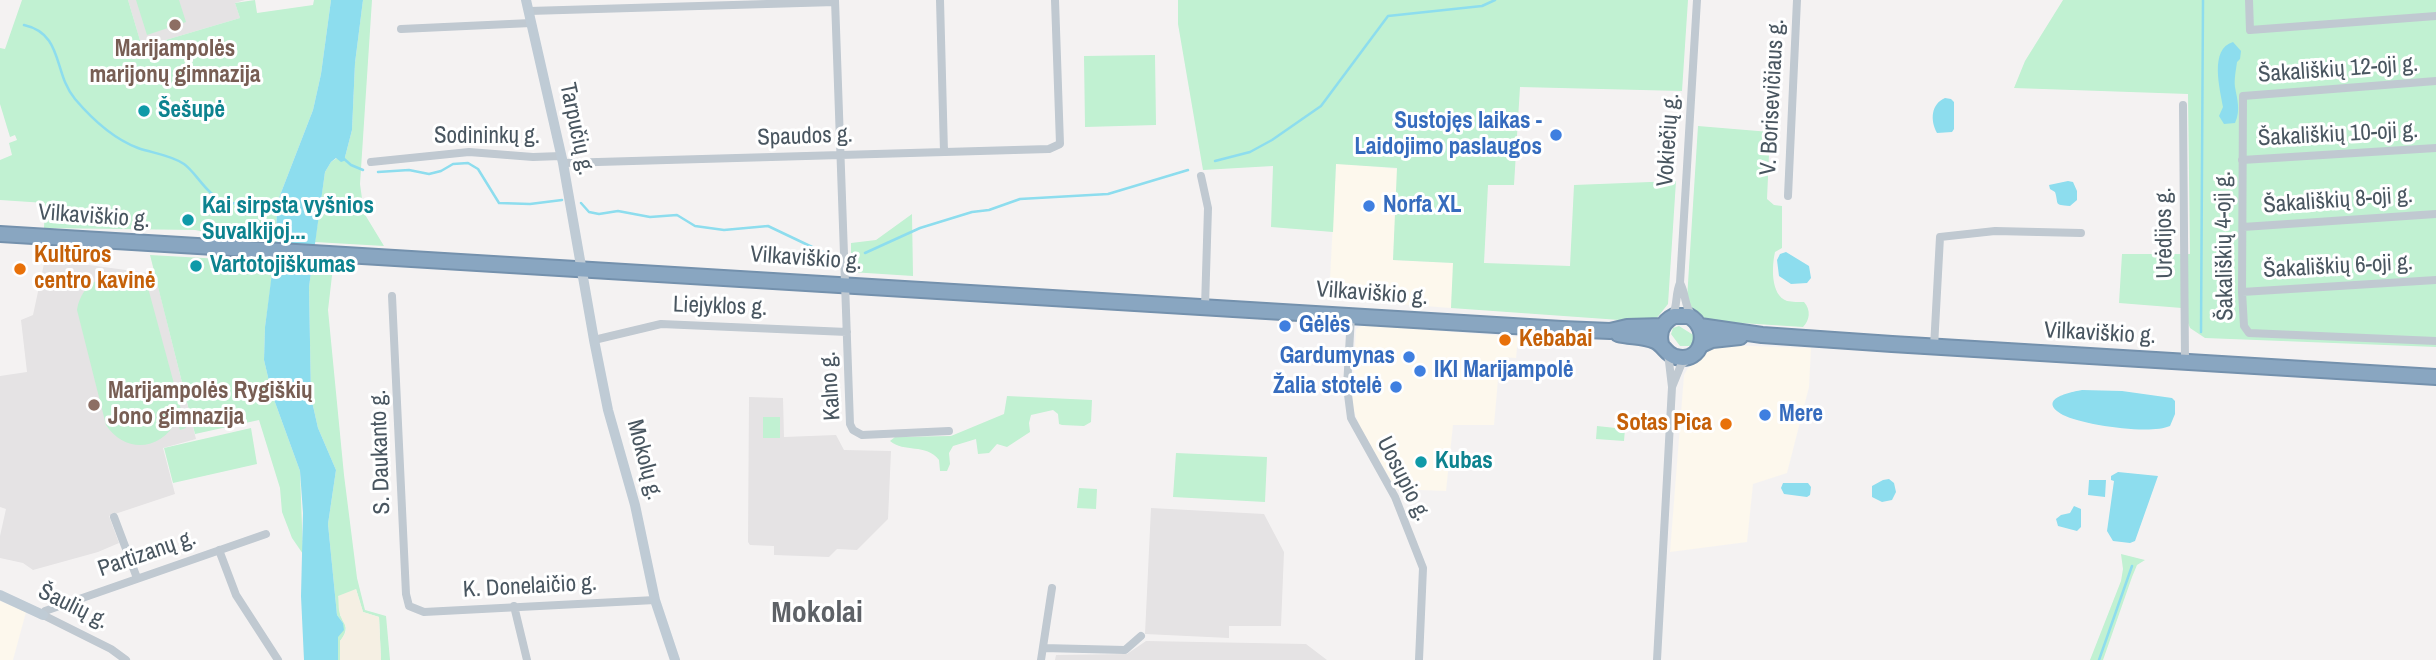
<!DOCTYPE html>
<html>
<head>
<meta charset="utf-8">
<style>
  body { margin:0 }
  canvas { display:block; background:#f4f2f2 }
</style>
</head>
<body>
<canvas width="2436" height="660"></canvas>
<script>
const ctx = document.querySelector('canvas').getContext('2d');
ctx.lineJoin = 'round';
function fill(path, color) {
  ctx.fillStyle = color;
  ctx.fill(path, 'evenodd');
}
function trace(path, color, width, dash) {
  ctx.strokeStyle = color;
  ctx.lineWidth = width;
  ctx.lineCap = dash ? 'butt' : 'round';
  ctx.setLineDash(dash || []);
  ctx.stroke(path);
}
function drawText(font, color, halo, rows, align = 'center') {
  ctx.font = font + ' "Archivo Narrow",sans-serif';
  ctx.lineWidth = 6;
  ctx.setLineDash([]);
  ctx.textBaseline = 'middle';
  ctx.strokeStyle = halo;
  ctx.fillStyle = color;
  for (const [text, x, y, turn = 0] of rows) {
    ctx.save();
    ctx.translate(x, y);
    ctx.rotate((+turn || 0) * Math.PI / 180);
    ctx.textAlign = isNaN(turn) ? turn : align;
    if (halo) ctx.strokeText(text, 0, 0);
    ctx.fillText(text, 0, 0);
    ctx.restore();
  }
}
fill(new Path2D(`
  M1336,163L1398,169L1393,260L1454,263L1451,308L1329,299Z
  M1363,325L1518,337L1516,358L1500,357L1494,425H1453L1446,491L1396,489L1360,427L1353,409L1352,395L1356,329Z
  M1723,345L1811,348L1809,387L1787,473L1753,484L1747,542L1670,552L1684,375L1688,368L1712,348Z
  M0,601L26,612L13,660H0Z`), '#fdf8ed');
fill(new Path2D(`
  M128,0H245L235,3L240,18L142,47Z
  M45,259L155,274L196,439L163,448L175,494L109,516L119,543L98,552L33,570L23,563L0,558V536L6,509L0,507V376L27,372L21,320L33,315Z
  M749,397L783,398L784,437L836,435L844,450L891,451L888,519L857,550L837,549L829,557L774,555V546L750,545L748,542Z
  M1151,508L1264,514L1284,552L1281,626H1229V638L1145,634Z
  M1146,641L1306,644L1327,660H1055L1056,655L1127,654Z`), '#e5e3e4');
fill(new Path2D(`
  M22,0H128L142,47L240,18L235,3L255,0L257,13L313,5L314,0H331L321,74L313,110L277,203L276,242L254,241L195,230L44,228L45,203L0,200V160L12,155L9,143L17,140L15,135L10,137L0,104V48L5,49Z
  M136,0H179L186,22L147,35Z
  M363,0H372L360,184L364,213L384,246L315,242L325,172L331,162L337,158L344,161L352,130L355,63Z
  M1178,0H1688L1682,91L1520,87L1514,185H1488L1484,263L1570,266L1574,185L1676,181L1668,304L1656,319L1648,322L1451,308L1453,263L1393,260L1397,168L1336,164L1333,232L1271,227L1273,166L1203,170L1178,24Z
  M2063,0H2436V347L2205,338L2190,328L2182,308L2119,303L2122,254H2190L2188,94L2014,88L2025,61Z
  M1155,55L1156,125L1085,127L1084,56Z
  M1698,126L1770,132L1767,199L1774,205L1782,206V248L1775,252C1772,265 1770,295 1787,301C1792,302 1799,302 1804,302C1811,310 1810,320 1803,327L1710,321C1698,315 1692,310 1687,299Z
  M912,214L913,276L851,272V243L876,240Z
  M150,255L274,262L265,327L264,360L272,394L300,471L303,554L292,538L282,512L280,488L259,420L195,434Z
  M312,265L333,267L328,310L344,475L357,578L365,610L386,616L390,660H381L379,617L363,612L356,589L340,615C347,625 348,631 340,641V660H338L337,637L343,623L337,615L328,524L336,470L318,428L311,397L309,287Z
  M144,273L186,428L180,430L177,420C161,451 125,454 106,425L77,310C82,278 115,266 140,288L137,275Z
  M1679,326L1695,336L1691,346H1680L1671,334L1673,328Z
  M1007,396L1092,400L1091,422L1084,426L1062,425L1059,424L1058,414L1053,410L1031,415L1029,423L1030,432L1007,447L997,444L989,453L978,454L976,439L953,446L949,453L950,464L947,471H940L939,460C926,443 904,453 890,441L895,437L951,436L1004,414Z
  M763,417H780V438H763Z
  M1597,426L1625,429L1624,441L1596,439Z
  M251,428L257,464L173,483L164,448Z
  M1176,453L1267,457L1265,502L1173,497Z
  M1079,488L1097,489L1096,509L1077,508Z
  M2121,554L2145,560L2137,565L2132,577L2103,660H2090L2121,581L2123,569Z`), '#c1f1d2');
fill(new Path2D(`
  M356,589L363,612L379,617L381,660H340V641C352,626 344,628 340,614C338,609 339,601 338,596Z`), '#f5efe3');
fill(new Path2D(`
  M331,0H363L355,63L352,130L344,161L341,162L336,158L331,162L325,172L309,287L311,397L318,428L336,470L328,524L337,615L343,623L344,630L338,637V660H304L301,596L303,513L300,471L272,394L264,360L265,327L276,242L277,203L313,110L321,74Z
  M2233,42L2241,51L2240,59L2237,62C2236,70 2234,79 2235,87C2237,99 2241,110 2235,123L2224,124L2219,116L2223,107C2220,89 2209,49 2233,42Z
  M1945,98L1951,99L1954,102V129L1952,132L1937,133C1930,120 1931,104 1945,98Z
  M2068,181L2073,182L2077,191V200L2070,206C2053,205 2059,204 2055,192L2050,189L2049,185Z
  M1786,252L1809,266L1811,278L1807,283L1791,284L1779,276L1777,260L1780,254Z
  M2082,390L2122,391L2172,398L2175,401V414L2170,426C2150,435 2083,425 2063,415C2035,399 2071,392 2082,390Z
  M2118,472L2158,476L2135,541L2130,543L2113,541L2107,531L2114,481L2111,480V476Z
  M1889,479L1894,483L1896,492L1892,500L1882,502L1872,497V486L1883,480Z
  M2089,480H2106L2105,497L2088,495Z
  M1783,483H1808L1811,487L1810,495L1807,497L1784,494L1781,488Z
  M2074,506L2081,509V527L2077,531L2058,526L2056,519L2061,515L2070,513Z`), '#8dddee');
trace(new Path2D(`
  M24,25C64,34 53,73 75,99C92,119 114,139 138,148C152,153 171,155 184,164C197,173 207,197 227,202C243,206 264,204 280,203
  M343,158L351,165L363,170
  M1215,161L1250,152L1272,140L1321,106L1388,16L1482,6L1495,0
  M378,172L409,170L429,174L441,171L453,164L468,163L478,169L499,203L530,204L562,200
  M581,203L589,212L599,214L618,211L650,217L677,215L695,226L724,230L768,226L831,256
  M865,253L920,228L972,212L989,210L1020,199L1108,194L1188,170
  M2201,332L2203,0
  M2099,660L2132,566`), '#8dddee', 2.5);
const highway = new Path2D(`
  M0,234L1562,329L1610,331L1627,327L1662,326
  M1700,326L1762,335L1892,344L2436,377
  M1618,334C1630,337 1644,336 1655,341C1664,345 1666,355 1676,357C1703,364 1711,328 1689,316H1674C1662,322 1658,332 1661,344
  M1701,345L1712,340L1740,337`);
trace(highway, '#7491ad', 18);
trace(new Path2D(`
  M835,0L850,424L853,430L862,435L949,431
  M940,0L944,152
  M2249,0L2250,30L2436,16
  M529,11L835,2
  M401,29L531,23
  M2436,81L2243,96L2242,292L2244,326L2249,333L2436,341
  M2183,105L2185,362
  M2242,160L2436,148
  M371,162L469,152L533,157L561,156
  M563,163L1049,149L1060,144L1055,0
  M1201,176L1208,208L1205,307
  M1788,196L1797,0
  M2243,227L2436,214
  M1680,283C1686,294 1684,305 1692,316
  M2242,292L2436,280
  M392,296L406,594L409,606L424,612L655,600
  M1351,316L1347,387L1351,418L1395,497L1423,568L1419,660
  M1672,317C1678,306 1675,294 1680,283L1697,0
  M594,340L661,324L847,332
  M1934,347L1940,237L1995,231L2081,233
  M1668,353L1672,387L1681,365L1690,357
  M114,517L137,578
  M219,550L236,595L278,660
  M514,606L527,660
  M1043,648L1125,650L1141,636
  M126,660L111,649L43,615L45,611L266,534
  M1041,660L1052,588
  M1657,660L1672,387`), '#c0c9d1', 8);
trace(new Path2D(`
  M526,0L563,163L594,340L608,410L635,505L655,600L675,660
  M0,595L43,615`), '#bfcbd5', 10);
trace(highway, '#89a6c1', 14);
for (const [x, y, r, color] of [
  [175,25,7,"#8d6e63"],
  [144,111,7,"#0f9aa8"],
  [1556,135,7,"#3f7fe0"],
  [1369,206,7,"#3f7fe0"],
  [188,220,7,"#0f9aa8"],
  [196,266,7,"#0f9aa8"],
  [20,269,7,"#e8710a"],
  [1285,326,7,"#3f7fe0"],
  [1505,340,7,"#e8710a"],
  [1409,357,7,"#3f7fe0"],
  [1420,371,7,"#3f7fe0"],
  [1396,387,7,"#3f7fe0"],
  [94,405,7,"#8d6e63"],
  [1765,415,7,"#3f7fe0"],
  [1726,424,7,"#e8710a"],
  [1421,462,7,"#0f9aa8"]
]) {
  const dot = new Path2D();
  dot.arc(x, y, r, 0, 2 * Math.PI);
  ctx.fillStyle = color;
  ctx.fill(dot);
  trace(dot, '#fff', 2.5);
}
drawText('bold 23px', '#785e54', '#fff', [
  ["Marijampolės",175,50],
  ["marijonų gimnazija",175,76],
  ["Marijampolės Rygiškių",108,392,"left"],
  ["Jono gimnazija",108,418,"left"]
]);
drawText('23px', '#495660', '#fff', [
  ["Šakališkių 12-oji g.",2338,70,-4],
  ["V. Borisevičiaus g.",1773,97,-87],
  ["Tarpučių g.",576,129,78],
  ["Šakališkių 10-oji g.",2338,135,-3],
  ["Sodininkų g.",487,137],
  ["Spaudos g.",805,137,-2],
  ["Vokiečių g.",1669,140,-86],
  ["Šakališkių 8-oji g.",2338,201,-4],
  ["Vilkaviškio g.",94,217,4],
  ["Urėdijos g.",2165,233,-91],
  ["Šakališkių 4-oji g.",2225,246,-91],
  ["Vilkaviškio g.",806,259,4],
  ["Šakališkių 6-oji g.",2338,267,-3],
  ["Vilkaviškio g.",1372,294,4],
  ["Liejyklos g.",720,307,2],
  ["Vilkaviškio g.",2100,334,3],
  ["Kalno g.",831,386,-94],
  ["S. Daukanto g.",381,452,-92],
  ["Mokolų g.",644,460,75],
  ["Uosupio g.",1403,479,63],
  ["Partizanų g.",147,554,-19],
  ["K. Donelaičio g.",530,587,-3],
  ["Šaulių g.",73,607,26]
]);
drawText('bold 23px', '#0d838f', '#fff', [
  ["Šešupė",158,111],
  ["Kai sirpsta vyšnios",202,207],
  ["Suvalkijoj...",202,233],
  ["Vartotojiškumas",210,266],
  ["Kubas",1435,462]
], 'left');
drawText('bold 23px', '#366cbe', '#fff', [
  ["Sustojęs laikas -",1542,122,"right"],
  ["Laidojimo paslaugos",1542,148,"right"],
  ["Norfa XL",1383,206],
  ["Gėlės",1299,326],
  ["Gardumynas",1395,357,"right"],
  ["IKI Marijampolė",1434,371],
  ["Žalia stotelė",1382,387,"right"],
  ["Mere",1779,415]
], 'left');
drawText('bold 23px', '#c56008', '#fff', [
  ["Kultūros",34,256],
  ["centro kavinė",34,282],
  ["Kebabai",1519,340],
  ["Sotas Pica",1712,424,"right"]
], 'left');
drawText('bold 30px', '#5e6267', '#fff', [
  ["Mokolai",817,614]
]);
</script>
</body>
</html>
